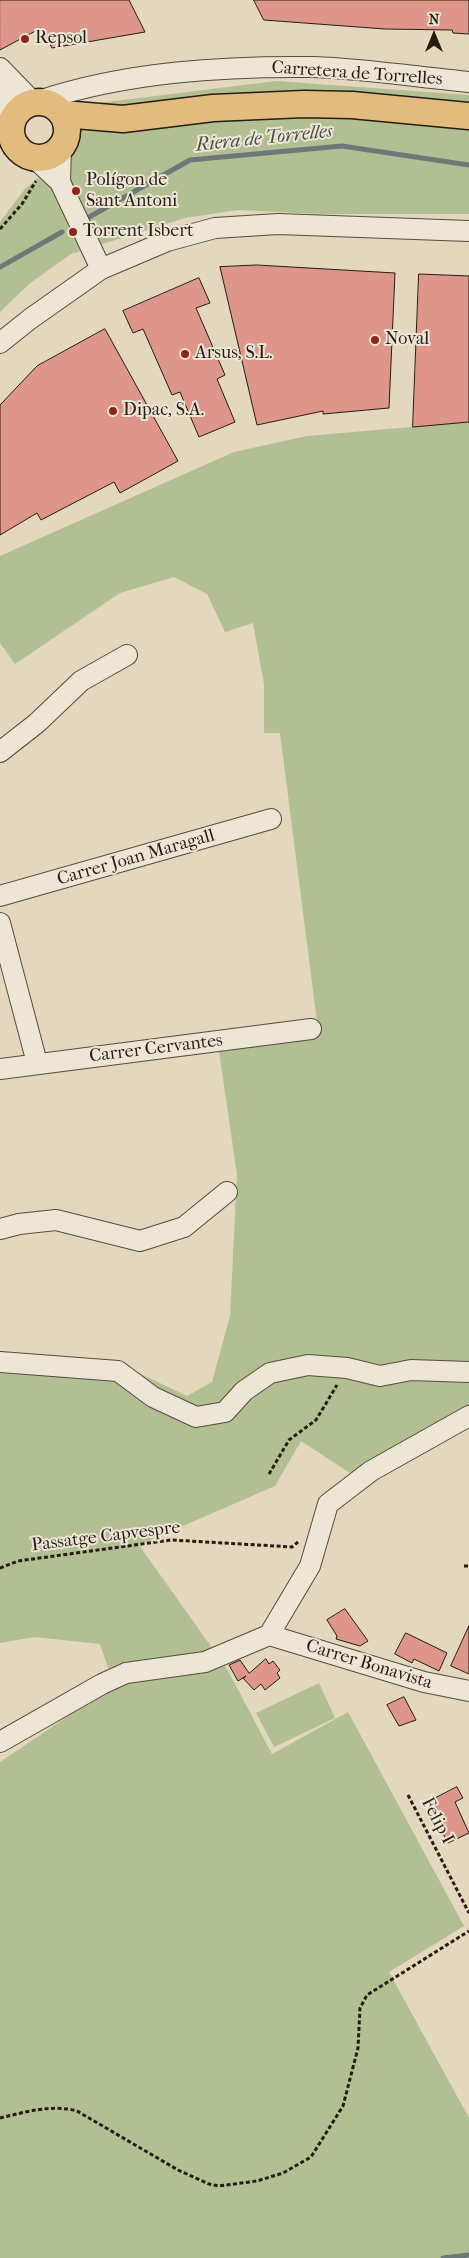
<!DOCTYPE html>
<html>
<head>
<meta charset="utf-8">
<style>
  body { margin:0 }
  #map { position:relative; width:469px; height:2258px; overflow:hidden; background:#e3d7be; font-family:"IM FELL French Canon",serif }
  canvas { display:block }
  .north { position:absolute; left:409px; top:10px; width:50px; height:50px; -webkit-text-stroke:4px #ede5d5; paint-order:stroke; rotate:0deg; font-size:14px; font-weight:700; line-height:20px; text-align:center; color:#261d11 }
  .north::after { content:''; display:block; margin:auto; width:18px; height:22px; background:#261d11; clip-path:polygon(50% 0,100% 100%,50% 72%,0 100%) }
</style>
</head>
<body>
<div id="map">
<canvas width="469" height="2258"></canvas>
<div class="north">N</div>
</div>
<script>
const ctx = document.querySelector('canvas').getContext('2d');
ctx.lineJoin = 'round';
function fill(path, color) {
  ctx.fillStyle = color;
  ctx.fill(path, 'evenodd');
}
function trace(path, color, width, dash) {
  ctx.strokeStyle = color;
  ctx.lineWidth = width;
  ctx.lineCap = dash ? 'butt' : 'round';
  ctx.setLineDash(dash || []);
  ctx.stroke(path);
}
function drawText(font, color, halo, rows, align = 'center') {
  ctx.font = font + ' "IM FELL French Canon",serif';
  ctx.lineWidth = 4;
  ctx.setLineDash([]);
  ctx.textBaseline = 'middle';
  ctx.strokeStyle = halo;
  ctx.fillStyle = color;
  for (const [text, x, y, turn = 0] of rows) {
    ctx.save();
    ctx.translate(x, y);
    ctx.rotate((+turn || 0) * Math.PI / 180);
    ctx.textAlign = isNaN(turn) ? turn : align;
    if (halo) ctx.strokeText(text, 0, 0);
    ctx.fillText(text, 0, 0);
    ctx.restore();
  }
}
fill(new Path2D(`
  M276,81L469,95V214H320L238,210L185,218L71,254L29,284L0,312V222L25,189L53,165L76,150L82,127L75,106Z
  M469,422V1411L353,1475L301,1441L275,1486L139,1545L227,1669L272,1754L348,1712L464,1926L389,1972L469,2118V2258H0V1762L114,1685L100,1644L35,1637L0,1643V1354L120,1364L187,1396L212,1382L230,1316L237,1175L219,1051L317,1022L280,733H264V684L253,623L225,632L207,594L174,577L120,593L15,664L0,643V556L234,452L307,436Z
  M319,1683L335,1718L274,1747L256,1713Z`), '#b2bf93');
trace(new Path2D(`
  M84,220L190,160L342,146L469,165
  M0,267L62,232
  M443,2258L469,2255`), '#6c7978', 5);
const building = new Path2D(`
  M0,0H129L145,32L52,48L41,28L0,50Z
  M254,0H469V34L453,33L452,30L385,29L264,20Z
  M257,265L395,273L389,408L323,414V411L257,425L220,267Z
  M419,274L469,276V422L413,427Z
  M199,278L210,303L196,308L225,375L217,379L235,422L199,437L180,392L172,395L143,329L133,333L123,311Z
  M105,329L178,461L120,493L114,482L41,520L37,513L0,535V405L37,366Z
  M345,1609L368,1641L360,1646L336,1639L337,1636L327,1620Z
  M469,1626V1674L451,1666Z
  M406,1633L447,1653L439,1671L414,1659L412,1663L395,1654Z
  M266,1659L269,1664L273,1661L280,1670L277,1673L280,1678L265,1690L261,1684L254,1690L243,1678L246,1676L238,1681L229,1665L240,1660L249,1673Z
  M404,1697L416,1720L399,1726L387,1705Z
  M457,1787L463,1798L455,1802L469,1833L448,1843L441,1830L446,1827L432,1800Z`);
fill(building, '#dd9689');
trace(building, '#261d11', 1);
const minor = new Path2D(`
  M0,68L33,102
  M0,81L6,105L13,119
  M39,101C125,72 223,66 314,67C365,69 418,77 469,82
  M33,157L60,182L101,269
  M60,182L61,148
  M0,343L30,319L101,269L167,241L215,228L278,224L469,231
  M0,752L37,723L81,681L127,655
  M0,896L271,819
  M0,923L37,1063
  M0,1069L311,1029
  M0,1229L19,1224L56,1220L140,1241L184,1227L227,1192
  M0,1362L118,1371L153,1397L196,1417L225,1412L244,1391L270,1373L308,1365L347,1368L380,1376L411,1370L469,1372
  M269,1635L424,1682L469,1691
  M0,1742L102,1684L126,1673L205,1662L269,1635L310,1566L328,1504L371,1471L469,1416`);
const major = new Path2D(`
  M11 130a28 28 0 1 1 56 0a28 28 0 1 1-56 0Z
  M63,114L123,119L213,108L304,104L352,105L469,116`);
trace(minor, '#554c3c', 22);
trace(major, '#261d11', 29);
trace(new Path2D(`
  M0,229L22,204L36,181
  M269,1474L289,1440L316,1420L337,1385
  M464,1566H469
  M0,1568L18,1561L171,1540L292,1547L298,1542
  M408,1795L469,1913
  M0,2118C25,2112 52,2104 77,2111L178,2170L209,2184L219,2186L257,2181L283,2173L311,2157L343,2106L358,2048L360,2008L367,1995L469,1931`), '#261d11', 3, [4, 2.5]);
trace(minor, '#ede5d5', 20);
trace(major, '#e2bc7f', 26);
for (const [x, y, r, color] of [
  [25,39,5,"#8f2418"],
  [76,191,5,"#8f2418"],
  [73,232,5,"#8f2418"],
  [375,340,5,"#8f2418"],
  [185,354,5,"#8f2418"],
  [113,411,5,"#8f2418"]
]) {
  const dot = new Path2D();
  dot.arc(x, y, r, 0, 2 * Math.PI);
  ctx.fillStyle = color;
  ctx.fill(dot);
  trace(dot, '#ede5d5', 2);
}
drawText('18px', '#261d11', '#ede5d5', [
  ["Repsol",35,39],
  ["Polígon de",86,181],
  ["Sant Antoni",86,202],
  ["Torrent Isbert",83,232],
  ["Noval",385,340],
  ["Arsus, S.L.",195,354],
  ["Dipac, S.A.",123,411]
], 'left');
drawText('18px', '#261d11', '#ede5d5', [
  ["Carretera de Torrelles",357,74,4],
  ["Carrer Joan Maragall",136,858,-16],
  ["Carrer Cervantes",156,1049,-7],
  ["Passatge Capvespre",106,1537,-7],
  ["Carrer Bonavista",369,1665,17],
  ["Felip I",437,1821,62]
]);
drawText('italic 19px', '#494b45', '#ede5d5', [
  ["Riera de Torrelles",264,139,-6]
]);
</script>
</body>
</html>
